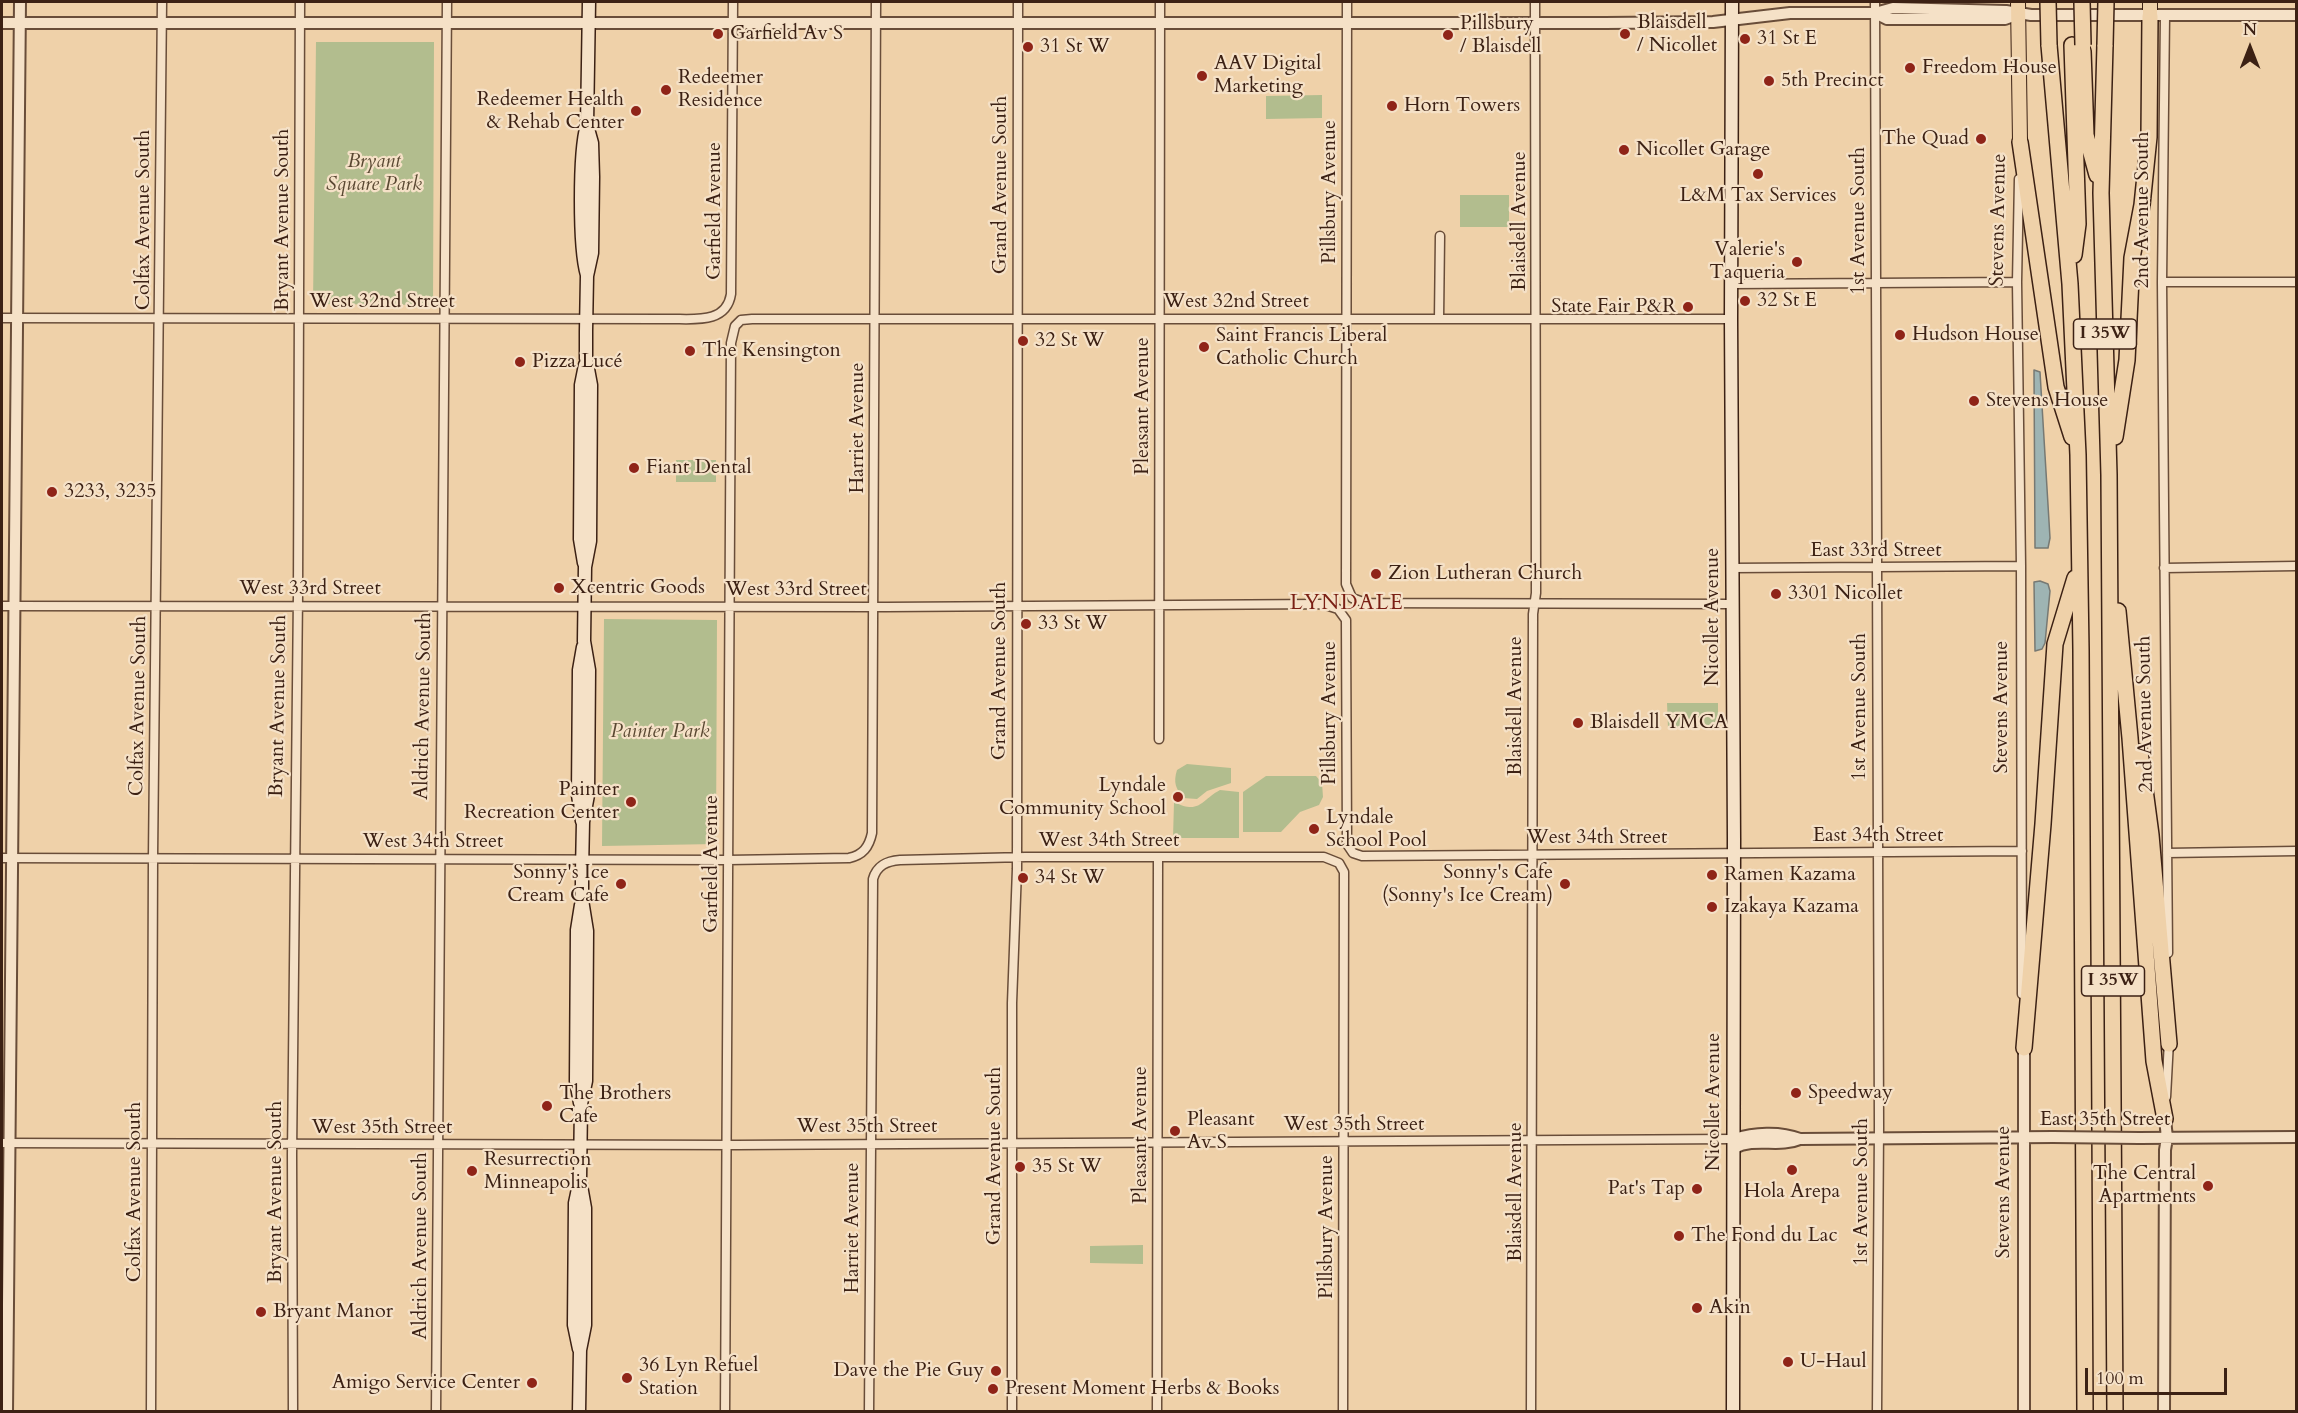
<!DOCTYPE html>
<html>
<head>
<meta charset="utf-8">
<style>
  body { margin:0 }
  #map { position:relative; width:2298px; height:1413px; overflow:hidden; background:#efd1a9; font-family:Cardo,serif }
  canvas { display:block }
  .frame { position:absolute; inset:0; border:3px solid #3c2114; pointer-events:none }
  .north { position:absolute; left:2220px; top:18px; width:60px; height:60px; -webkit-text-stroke:4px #f5e1c7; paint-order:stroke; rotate:0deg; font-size:16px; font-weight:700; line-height:24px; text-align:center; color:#3c2114 }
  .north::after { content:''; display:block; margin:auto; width:21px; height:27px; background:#3c2114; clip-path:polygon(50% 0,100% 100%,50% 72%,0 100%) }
  .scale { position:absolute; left:2085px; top:1368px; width:142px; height:27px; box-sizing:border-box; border:3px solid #3c2114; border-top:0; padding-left:8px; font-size:18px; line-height:21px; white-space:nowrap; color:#3c2114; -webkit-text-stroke:4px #f5e1c7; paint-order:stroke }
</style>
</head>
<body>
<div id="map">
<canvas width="2298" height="1413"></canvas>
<div class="frame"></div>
<div class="north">N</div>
<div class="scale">100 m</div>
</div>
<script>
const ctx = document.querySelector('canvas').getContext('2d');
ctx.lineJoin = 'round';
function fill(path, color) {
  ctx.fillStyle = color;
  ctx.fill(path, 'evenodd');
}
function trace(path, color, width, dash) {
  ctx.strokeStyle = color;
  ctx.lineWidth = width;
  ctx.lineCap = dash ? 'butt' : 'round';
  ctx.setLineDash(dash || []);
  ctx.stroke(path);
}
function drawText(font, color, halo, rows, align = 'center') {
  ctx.font = font + ' Cardo,serif';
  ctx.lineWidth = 4.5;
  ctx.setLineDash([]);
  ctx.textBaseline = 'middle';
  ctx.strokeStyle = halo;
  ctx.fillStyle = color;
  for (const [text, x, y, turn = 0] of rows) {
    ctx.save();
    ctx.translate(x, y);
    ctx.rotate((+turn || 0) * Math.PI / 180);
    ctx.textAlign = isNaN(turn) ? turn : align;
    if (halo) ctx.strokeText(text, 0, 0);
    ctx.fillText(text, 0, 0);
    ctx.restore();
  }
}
fill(new Path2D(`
  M316,42H434L433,305L313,304Z
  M1322,95V118L1266,119V96Z
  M1460,195H1509V227H1460Z
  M676,460H716V482H676Z
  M604,619L717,620L716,844L602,846Z
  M1667,703H1718V728H1668Z
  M1187,764L1231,768V783L1207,791L1197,799L1183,798C1176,788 1173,783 1177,770Z
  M1266,776H1316L1322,783L1323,797L1319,805L1300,812L1281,832H1243V792Z
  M1220,790L1239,792V838H1173L1174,802C1200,815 1201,800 1220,790Z
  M1143,1245V1264L1090,1263V1246Z`), '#b2bd8e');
const water = new Path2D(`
  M2034,370L2040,372L2050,538L2048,548H2035Z
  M2040,581L2048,584L2050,591L2045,643L2042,649L2035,651L2034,582Z`);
fill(water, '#9eb4b3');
trace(water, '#777973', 1.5);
const minor = new Path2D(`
  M1347,2L1346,584L1352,598L1366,603L1732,604
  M1875,2L1879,1127L1877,1412
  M2165,16L2162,282L2168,953
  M2019,179L2017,282L2021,566L2022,994
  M2162,282H2296
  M1732,284L2017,282
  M2,318L665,319C690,318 726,326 731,294L733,2
  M1439,319L1440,236
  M1732,568L2021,566
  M2164,568L2296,566
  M2,606L886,607L1322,604L1338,609L1346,620L1347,844L1353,853L1362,856L2022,851
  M1159,739L1160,2
  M2167,853L2296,851
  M2,858L728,860L849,858C863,855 869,847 872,833L876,2
  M2166,1097L2169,1041
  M2,1143L736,1145L1734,1139
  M151,1412L153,858L162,2
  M293,1412L292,1154L298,595L300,2
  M436,1412L447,2
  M725,1412L731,343L735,326L741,320L752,319H1731
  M869,1412L873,879C877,865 887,861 900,860L1026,857H1324L1339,863L1344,872L1343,1412
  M1012,1412V1003L1017,869L1018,2
  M1157,1412L1158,858
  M1531,1412L1533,614L1536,593L1535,2`);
const tertiary = new Path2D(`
  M1875,13L1887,19H2005L2019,14
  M2,23H1605L1713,22L1790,13H1875L1893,8L2006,11L2031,15H2296
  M2139,1138L2296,1137
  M1734,1139C1754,1133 1779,1131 1800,1139L2053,1137
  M1734,1148C1755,1137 1779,1148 1800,1139
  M7,1412L20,2
  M2024,1412V1048
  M2164,1412L2165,1150L2167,1138L2165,1119`);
const secondary = new Path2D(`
  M1732,2L1731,319L1734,838L1733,1412
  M587,275C579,248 579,152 587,125L589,2
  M584,563L580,539L581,385L585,365
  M582,821L578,795L579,670L583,647
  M580,1103L576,1081L577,930L581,905
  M579,1184L575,1203L574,1325L579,1349
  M579,1412L580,1350L585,1325V1208L580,1180L581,1104L586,1081L587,931L582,900V871L583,822L588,795L589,670L584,641L585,567L590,541L591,385L586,358V331L587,276L592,253L593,177L592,143L587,125`);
const primary = new Path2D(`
  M2018,2L2020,142
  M2150,2V16`);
const motorway = new Path2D(`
  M2049,45L2070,284L2078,455L2081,650L2085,1412
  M2072,45L2078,224L2074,255
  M2105,45L2101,193L2109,475L2115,1412
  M2083,51L2086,135L2097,175
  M2020,142L2056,387L2072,437
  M2115,437L2127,360L2132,258L2142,205L2149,137L2150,16
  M2118,611L2130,738L2154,1061L2165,1119
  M2140,752L2151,835L2169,1044
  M2024,1048L2043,824L2055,644L2075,578`);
trace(minor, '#694d39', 11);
trace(tertiary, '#694d39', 14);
trace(secondary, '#3c2114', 15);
trace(primary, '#3c2114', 16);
trace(motorway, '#3c2114', 18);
trace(minor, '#f5e1c7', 8);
trace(tertiary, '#f5e1c7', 10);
trace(secondary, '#f5e1c7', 12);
trace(primary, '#efd1a9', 14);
trace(motorway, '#efd1a9', 15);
const tertiaryBridge = new Path2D(`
  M2053,1137L2139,1138`);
const motorwayBridge = new Path2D(`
  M2048,2L2049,45
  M2082,2L2083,45
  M2105,45L2106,2`);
trace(tertiaryBridge, '#694d39', 14, []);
trace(motorwayBridge, '#3c2114', 18, []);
trace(tertiaryBridge, '#f5e1c7', 10);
trace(motorwayBridge, '#efd1a9', 15);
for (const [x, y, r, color] of [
  [718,34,6,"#8f2418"],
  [1625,34,6,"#8f2418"],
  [1448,35,6,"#8f2418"],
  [1745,39,6,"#8f2418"],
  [1028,47,6,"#8f2418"],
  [1910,68,6,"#8f2418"],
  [1202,76,6,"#8f2418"],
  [1769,81,6,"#8f2418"],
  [666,90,6,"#8f2418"],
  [1392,106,6,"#8f2418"],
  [636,111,6,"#8f2418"],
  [1981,139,6,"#8f2418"],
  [1624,150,6,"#8f2418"],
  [1758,174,6,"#8f2418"],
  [1797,262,6,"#8f2418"],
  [1745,301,6,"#8f2418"],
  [1688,307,6,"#8f2418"],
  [1900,335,6,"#8f2418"],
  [1023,341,6,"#8f2418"],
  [1204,347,6,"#8f2418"],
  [690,351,6,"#8f2418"],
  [520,362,6,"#8f2418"],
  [1974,401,6,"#8f2418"],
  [634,468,6,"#8f2418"],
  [52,492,6,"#8f2418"],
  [1376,574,6,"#8f2418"],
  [559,588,6,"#8f2418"],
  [1776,594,6,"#8f2418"],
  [1026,624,6,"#8f2418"],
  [1578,723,6,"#8f2418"],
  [1178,797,6,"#8f2418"],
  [631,802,6,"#8f2418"],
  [1314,829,6,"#8f2418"],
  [1712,875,6,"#8f2418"],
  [1023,878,6,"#8f2418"],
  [621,884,6,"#8f2418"],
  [1565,884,6,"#8f2418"],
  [1712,907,6,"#8f2418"],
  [1796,1093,6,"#8f2418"],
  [547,1106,6,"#8f2418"],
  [1175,1131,6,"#8f2418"],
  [1020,1167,6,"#8f2418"],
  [1792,1170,6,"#8f2418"],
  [472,1171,6,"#8f2418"],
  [2208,1186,6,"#8f2418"],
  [1697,1189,6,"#8f2418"],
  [1679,1236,6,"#8f2418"],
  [1697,1308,6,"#8f2418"],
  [261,1312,6,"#8f2418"],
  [1788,1362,6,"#8f2418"],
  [996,1371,6,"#8f2418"],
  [627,1378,6,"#8f2418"],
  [532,1383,6,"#8f2418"],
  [993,1389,6,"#8f2418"]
]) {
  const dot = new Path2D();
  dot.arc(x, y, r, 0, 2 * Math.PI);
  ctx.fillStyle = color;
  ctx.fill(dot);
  trace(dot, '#f5e1c7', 2);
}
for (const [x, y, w] of [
  [2105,334,63],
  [2113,981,63]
]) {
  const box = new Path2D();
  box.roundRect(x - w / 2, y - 15, w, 30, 4.5);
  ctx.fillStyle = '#f5e1c7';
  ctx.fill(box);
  trace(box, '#3c2114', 1.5);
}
drawText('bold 18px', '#3c2114', null, [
  ["I 35W",2105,334],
  ["I 35W",2113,981]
]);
drawText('20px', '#3c2114', '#f5e1c7', [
  ["Blaisdell",1637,23],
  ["/ Nicollet",1637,46],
  ["Pillsbury",1460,24],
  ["/ Blaisdell",1460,47],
  ["Garfield Av S",730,34],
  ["31 St E",1757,39],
  ["31 St W",1040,47],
  ["AAV Digital",1214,64],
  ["Marketing",1214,87],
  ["Freedom House",1922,68],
  ["Redeemer",678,78],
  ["Residence",678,101],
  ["5th Precinct",1781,81],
  ["Redeemer Health",624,100,"right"],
  ["& Rehab Center",624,123,"right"],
  ["Horn Towers",1404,106],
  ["The Quad",1969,139,"right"],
  ["Nicollet Garage",1636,150],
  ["L&M Tax Services",1758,196,"center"],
  ["Valerie's",1785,250,"right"],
  ["Taqueria",1785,273,"right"],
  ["32 St E",1757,301],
  ["State Fair P&R",1676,307,"right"],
  ["Hudson House",1912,335],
  ["Saint Francis Liberal",1216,336],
  ["Catholic Church",1216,359],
  ["32 St W",1035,341],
  ["The Kensington",702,351],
  ["Pizza Lucé",532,362],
  ["Stevens House",1986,401],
  ["Fiant Dental",646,468],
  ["3233, 3235",64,492],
  ["Zion Lutheran Church",1388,574],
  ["Xcentric Goods",571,588],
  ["3301 Nicollet",1788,594],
  ["33 St W",1038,624],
  ["Blaisdell YMCA",1590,723],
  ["Lyndale",1166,786,"right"],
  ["Community School",1166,809,"right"],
  ["Painter",619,790,"right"],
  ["Recreation Center",619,813,"right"],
  ["Lyndale",1326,818],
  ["School Pool",1326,841],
  ["Sonny's Ice",609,873,"right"],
  ["Cream Cafe",609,896,"right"],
  ["Sonny's Cafe",1553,873,"right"],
  ["(Sonny's Ice Cream)",1553,896,"right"],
  ["Ramen Kazama",1724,875],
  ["34 St W",1035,878],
  ["Izakaya Kazama",1724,907],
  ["Speedway",1808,1093],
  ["The Brothers",559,1094],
  ["Cafe",559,1117],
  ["Pleasant",1187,1120],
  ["Av S",1187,1143],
  ["Resurrection",484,1160],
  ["Minneapolis",484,1183],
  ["35 St W",1032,1167],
  ["The Central",2196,1174,"right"],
  ["Apartments",2196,1197,"right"],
  ["Pat's Tap",1685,1189,"right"],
  ["Hola Arepa",1792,1192,"center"],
  ["The Fond du Lac",1691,1236],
  ["Akin",1709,1308],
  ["Bryant Manor",273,1312],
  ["U-Haul",1800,1362],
  ["36 Lyn Refuel",639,1366],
  ["Station",639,1389],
  ["Dave the Pie Guy",984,1371,"right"],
  ["Amigo Service Center",520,1383,"right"],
  ["Present Moment Herbs & Books",1005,1389]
], 'left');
drawText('italic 20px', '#5a4832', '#f5e1c7', [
  ["Bryant",374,162],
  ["Square Park",374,185],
  ["Painter Park",660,732]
]);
drawText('20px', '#3c2114', '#f5e1c7', [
  ["Grand Avenue South",1001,185,-90],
  ["Pillsbury Avenue",1330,192,-90],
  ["2nd Avenue South",2143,210,-90],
  ["Garfield Avenue",715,211,-90],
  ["Colfax Avenue South",144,220,-90],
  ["Bryant Avenue South",283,220,-90],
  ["Stevens Avenue",1999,220,-89],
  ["Blaisdell Avenue",1520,221,-90],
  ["1st Avenue South",1859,221,-90],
  ["West 32nd Street",382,302],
  ["West 32nd Street",1236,302],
  ["Pleasant Avenue",1143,406,-90],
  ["Harriet Avenue",858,428,-90],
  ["East 33rd Street",1876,551],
  ["West 33rd Street",310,589],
  ["West 33rd Street",796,590],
  ["Nicollet Avenue",1713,617,-90],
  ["Grand Avenue South",1000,671,-90],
  ["Colfax Avenue South",139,706,-89],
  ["Bryant Avenue South",279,706,-89],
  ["Aldrich Avenue South",424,706,-89],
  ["Blaisdell Avenue",1516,706,-90],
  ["1st Avenue South",1860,707,-90],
  ["Stevens Avenue",2002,707,-90],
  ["Pillsbury Avenue",1330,713,-90],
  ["2nd Avenue South",2146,714,-91],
  ["East 34th Street",1878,836],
  ["West 34th Street",1597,838],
  ["West 34th Street",1109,841],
  ["West 34th Street",433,842],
  ["Garfield Avenue",712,864,-90],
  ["Nicollet Avenue",1714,1102,-90],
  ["East 35th Street",2105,1120],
  ["West 35th Street",1354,1125],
  ["West 35th Street",867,1127],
  ["West 35th Street",382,1128],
  ["Pleasant Avenue",1141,1135,-90],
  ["Grand Avenue South",995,1156,-90],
  ["Colfax Avenue South",135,1192,-90],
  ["Bryant Avenue South",276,1192,-90],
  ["Blaisdell Avenue",1516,1192,-90],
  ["1st Avenue South",1862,1192,-90],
  ["Stevens Avenue",2004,1192,-90],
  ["Pillsbury Avenue",1327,1227,-90],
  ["Harriet Avenue",853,1228,-90],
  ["Aldrich Avenue South",421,1246,-90]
]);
ctx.letterSpacing = '1.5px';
drawText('21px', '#7a1f14', '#f5e1c7', [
  ["LYNDALE",1347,604]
]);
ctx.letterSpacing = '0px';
</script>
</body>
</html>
